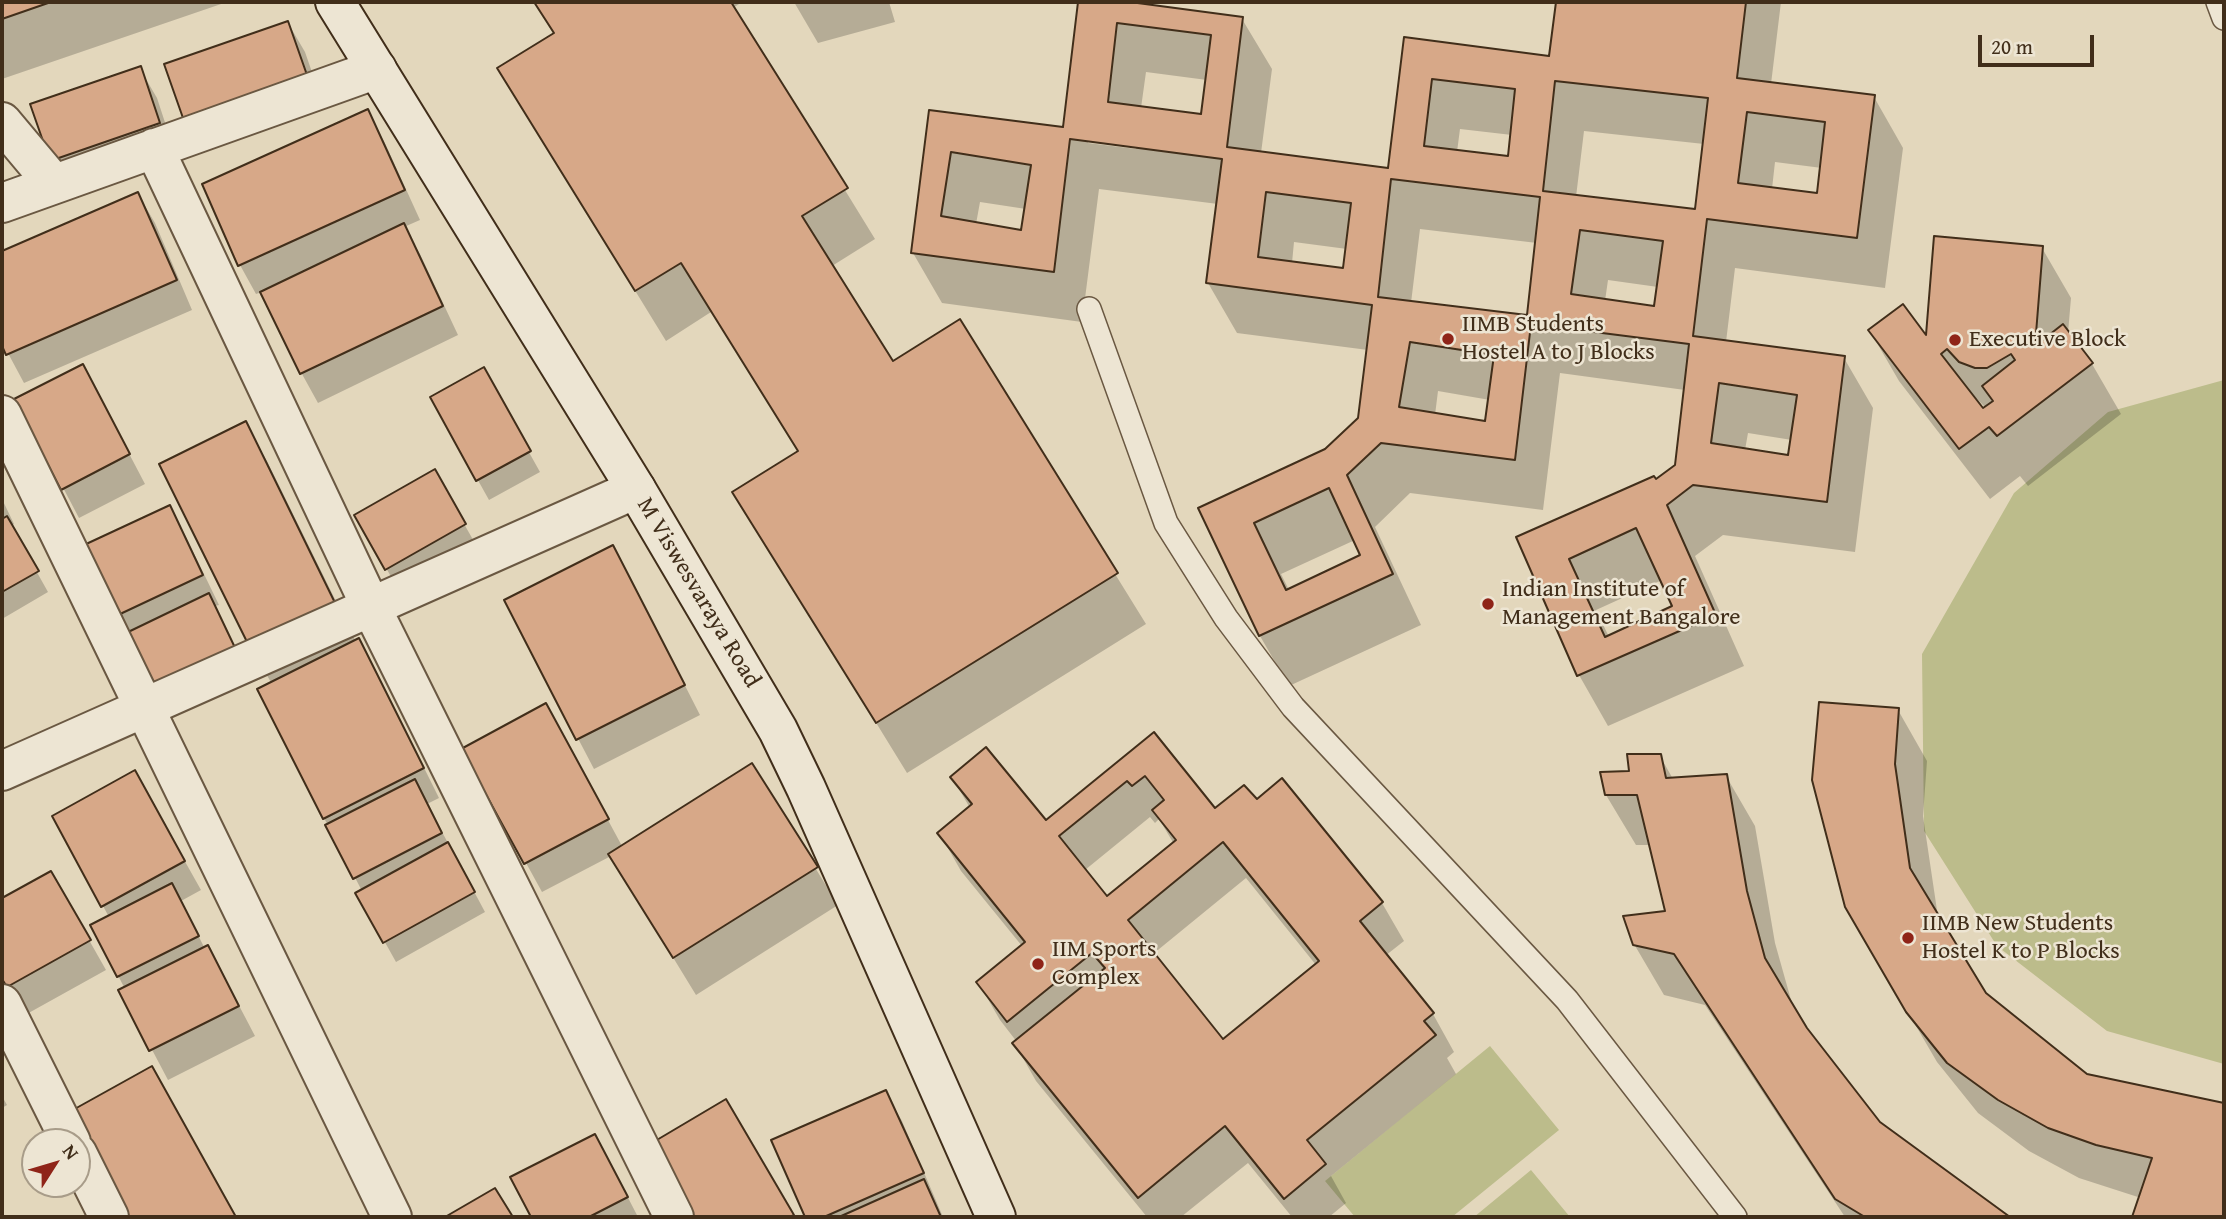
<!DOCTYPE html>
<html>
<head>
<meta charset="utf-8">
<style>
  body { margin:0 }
  #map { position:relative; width:2226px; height:1219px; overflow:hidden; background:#e3d7bc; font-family:"Gentium Book Plus",serif }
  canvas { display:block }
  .frame { position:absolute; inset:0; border:4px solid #412e1a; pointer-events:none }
  .north { position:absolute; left:21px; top:1128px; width:70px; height:70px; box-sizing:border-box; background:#ede5d3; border:2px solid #a89c89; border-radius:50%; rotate:53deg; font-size:19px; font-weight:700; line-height:28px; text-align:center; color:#412e1a }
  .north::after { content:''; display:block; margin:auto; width:24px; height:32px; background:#8f2418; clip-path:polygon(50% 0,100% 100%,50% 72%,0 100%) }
  .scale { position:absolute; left:1978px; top:35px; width:116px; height:32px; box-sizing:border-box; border:4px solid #412e1a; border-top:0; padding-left:9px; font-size:21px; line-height:24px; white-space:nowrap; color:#412e1a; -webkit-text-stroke:5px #ede5d3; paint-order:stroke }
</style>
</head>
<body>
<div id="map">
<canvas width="2226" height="1219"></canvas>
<div class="frame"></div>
<div class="north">N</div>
<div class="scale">20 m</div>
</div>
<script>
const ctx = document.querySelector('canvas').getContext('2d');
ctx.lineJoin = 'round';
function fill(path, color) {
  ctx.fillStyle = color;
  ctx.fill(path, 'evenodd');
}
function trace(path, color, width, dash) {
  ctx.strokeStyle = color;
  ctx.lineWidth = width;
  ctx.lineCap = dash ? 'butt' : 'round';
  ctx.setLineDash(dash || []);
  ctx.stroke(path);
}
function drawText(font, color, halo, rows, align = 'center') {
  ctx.font = font + ' "Gentium Book Plus",serif';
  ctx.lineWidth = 5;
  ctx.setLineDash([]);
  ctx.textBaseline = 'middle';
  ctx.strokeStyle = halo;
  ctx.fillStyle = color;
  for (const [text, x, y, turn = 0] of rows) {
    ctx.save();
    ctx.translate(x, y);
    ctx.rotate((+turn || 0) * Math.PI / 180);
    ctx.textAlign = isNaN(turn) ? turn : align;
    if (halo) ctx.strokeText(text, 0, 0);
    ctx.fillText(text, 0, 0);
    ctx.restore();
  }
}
fill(new Path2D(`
  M2224,380V1064L2107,1031L1997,946L1924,831L1922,654L2014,493L2108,412Z
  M1490,1046L1559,1130L1452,1217H1355L1325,1181Z
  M1531,1170L1570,1217H1474Z`), '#bcbc8b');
fill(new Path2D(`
  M2,2H227L2,79Z
  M534,2H742L733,8L875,239L832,266L892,363L959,322L1146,624L907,773L734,492L799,452L711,312L666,341L499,69L554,35Z
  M794,2H889L895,22L818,43Z
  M1080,2H1117L1242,19L1272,69L1261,153L1389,170L1406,39L1551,58L1558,2H1781L1771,84L1874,97L1903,148L1885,288L1735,268L1726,342L1844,358L1873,408L1855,552L1723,535L1695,556L1744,666L1608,726L1579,675L1518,538L1655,482L1676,466L1685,390L1560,373L1543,510L1410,493L1375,527L1421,625L1289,686L1260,636L1200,509L1326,450L1359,418L1368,350L1237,333L1208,283L1218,204L1099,189L1082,322L942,303L913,253L931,112L1064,129ZM1146,72L1207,80L1202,116L1141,108ZM1460,129L1512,135L1509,158L1457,152ZM1584,131L1704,144L1697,211L1576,197ZM1089,140L1136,146V149L1088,143ZM1775,162L1822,168L1819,195L1772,189ZM980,202L1026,209L1023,232L976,224ZM1420,229L1537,243L1528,317L1411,303ZM1294,242L1347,249L1345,270L1292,263ZM1608,280L1658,287L1655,308L1605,301ZM1438,391L1490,400L1486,423L1435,415ZM1748,433L1792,440L1790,457L1745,450ZM1355,540L1362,555L1289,590L1281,574ZM1662,580L1674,607L1609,637L1596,610Z
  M288,23L305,52L323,104L202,146Z
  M140,69L157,98L175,153L68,189L51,160Z
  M367,111L384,141L420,220L404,227L420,254L458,335L318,403L302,374L262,292L256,294L240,265Z
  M138,194L155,223L192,310L24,383L2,342V253Z
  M2042,248L2071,298L2068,333L2092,364L2121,414L2028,486L2020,476L1990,499L1899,381L1870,331L1928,339ZM1973,395L1986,408L1982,411L1971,396Z
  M83,366L145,484L79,518L17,400Z
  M483,370L540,472L489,500L432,398Z
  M245,424L267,461L356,642L358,640L375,669L439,798L427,804L485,912L396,962L358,894L362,891L324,818L272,684L254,653Z
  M434,471L476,545L398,589L356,515Z
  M2,499L14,524L11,526L48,592L2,619Z
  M169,507L186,537L219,605L215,606L248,674L130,633L119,614Z
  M629,576L700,715L594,769L506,601Z
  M1898,710L1927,761L1923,816L1938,917L1985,994L2087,1076L2224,1105V1217H2134L2141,1198L2079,1178L2029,1151L1978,1113L1937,1062L1846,906Z
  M1154,734L1215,810L1256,801L1282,780L1382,903L1404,941L1385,956L1433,1014L1454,1052L1447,1058L1456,1074L1331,1176L1346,1203L1329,1217H1292L1248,1163L1181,1217H1147L1036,1081L1015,1044L1017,1042L1000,1020L978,982L1022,946L961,871L940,834L970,808L952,777L1045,822ZM1150,817L1155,823L1159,819L1174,844L1107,898L1085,870ZM1246,878L1316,965L1223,1041L1153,954Z
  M562,735L622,846L752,765L838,905L696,995L611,856L542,892L464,750Z
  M1660,756L1673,779L1726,776L1755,826L1775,943L1793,1007L1805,1029L1879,1124L2007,1217H1845L1705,1005L1664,995L1634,944L1667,913L1651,845H1636L1606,795L1632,773Z
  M151,801L201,890L181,901L205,949L208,947L224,977L255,1036L168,1080L121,991L125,989L92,925L109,917L54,816Z
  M51,873L106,970L25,1015L2,975V900Z
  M885,1092L902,1121L943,1217H807L774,1141Z
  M2,1096L7,1105L2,1108Z
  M725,1102L793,1217H688Z
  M173,1106L235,1217H121Z
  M611,1165L638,1217H533L512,1178Z`), '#0003');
const building = new Path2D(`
  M2,2H51L2,19Z
  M534,2H731L848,188L802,216L893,361L960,319L1118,573L876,723L732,492L798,451L681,263L635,291L497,68L554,33Z
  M1078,2H1130L1243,17L1227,147L1388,168L1404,37L1549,56L1556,2H1746L1737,78L1875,95L1857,238L1707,219L1693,336L1845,356L1827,502L1693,485L1667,505L1716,615L1577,676L1516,537L1654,476L1656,479L1675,465L1689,344L1531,324L1515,460L1381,443L1347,475L1393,574L1259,636L1198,508L1325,449L1358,418L1372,305L1206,283L1222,159L1070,139L1054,272L911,253L929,110L1063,127ZM1117,23L1211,35L1201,114L1108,102ZM1432,79L1515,89L1508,156L1424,146ZM1555,81L1708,98L1695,209L1543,191ZM1747,112L1825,122L1817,193L1738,183ZM951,152L1031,165L1021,230L941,216ZM1391,179L1540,197L1527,315L1378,297ZM1266,192L1351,203L1343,268L1258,257ZM1580,230L1663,241L1654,306L1571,294ZM1410,342L1494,355L1485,421L1399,407ZM1719,383L1797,395L1788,455L1711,443ZM1329,488L1360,555L1286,590L1254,523ZM1636,528L1672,606L1605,637L1569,559Z
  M288,21L307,75L183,118L164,64Z
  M141,66L160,123L50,161L30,104Z
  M368,109L405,190L238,266L202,184Z
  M138,192L177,280L6,355L2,346V251Z
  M404,223L443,306L300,374L260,292Z
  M1934,236L2043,246L2035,346L2063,324L2093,363L1997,436L1989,427L1959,449L1868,330L1903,304L1926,335ZM1947,349L1959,362L1975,368H1987L2011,354L2015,360L1982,386L1993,401L1983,408L1941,354Z
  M83,364L130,454L61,490L14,399Z
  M484,367L531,451L476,481L430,397Z
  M246,421L339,611L253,654L159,464Z
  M435,469L466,524L385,570L354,515Z
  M170,505L203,575L118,615L84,545Z
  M7,516L39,571L2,592V519Z
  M613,545L685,685L576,740L504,600Z
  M209,593L238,654L153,694L124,634Z
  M359,638L424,768L323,819L257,689Z
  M1819,702L1899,708L1895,764L1910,868L1986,993L2087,1074L2224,1103L2223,1217H2132L2152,1158L2096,1145L2048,1128L1998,1100L1947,1063L1906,1012L1845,907L1812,780Z
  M546,703L609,819L524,864L461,749Z
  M1154,732L1215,808L1244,785L1257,799L1282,778L1383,902L1360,921L1434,1013L1424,1021L1436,1035L1307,1140L1326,1164L1284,1199L1225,1126L1138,1198L1012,1043L1105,968L1092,953L1007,1022L976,982L1025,942L937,833L972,804L950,777L986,747L1046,820ZM1145,776L1164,800L1152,810L1176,840L1107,896L1059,836L1127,781L1132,786ZM1223,842L1319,961L1223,1039L1128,920Z
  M1627,754H1661L1666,778L1727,774L1747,891L1765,958L1807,1028L1880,1122L2010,1217H1865L1835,1199L1674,954L1633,945L1623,916L1665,911L1637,795H1605L1600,772L1629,771Z
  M752,763L818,867L673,958L608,854Z
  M135,770L185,861L101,907L52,816Z
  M415,779L442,833L353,879L325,825Z
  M448,842L475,892L383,943L355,893Z
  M51,871L91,940L7,987L2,979V898Z
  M172,883L199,936L117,977L90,925Z
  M208,945L239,1006L149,1051L118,990Z
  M152,1066L236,1217H119L62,1116Z
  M886,1090L924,1173L824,1217H805L771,1140Z
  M726,1099L794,1215L790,1217H686L645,1147Z
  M595,1134L628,1197L589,1217H531L510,1177Z
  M924,1179L941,1217H839Z
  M495,1188L513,1217H445Z`);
fill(building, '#d7a888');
trace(building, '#412e1a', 2);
const lane = new Path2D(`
  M2218,2L2224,18
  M1089,309L1166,523L1226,618L1293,707L1567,1000L1735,1217`);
const street = new Path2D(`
  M2,122L54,184
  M154,148L371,607L674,1217
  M2,203L377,69
  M2,415L392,1217
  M2,771L636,489
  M2,1004L71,1142
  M77,1153L109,1217`);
const secondary = new Path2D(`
  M335,2L636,489L778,730L806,788L996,1217`);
trace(lane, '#6a5842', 26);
trace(street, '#6a5842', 42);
trace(secondary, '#412e1a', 42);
trace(lane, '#ede5d3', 23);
trace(street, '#ede5d3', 38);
trace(secondary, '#ede5d3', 38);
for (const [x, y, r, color] of [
  [1448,339,7,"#8f2418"],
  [1955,340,7,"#8f2418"],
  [1488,604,7,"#8f2418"],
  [1908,938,7,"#8f2418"],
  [1038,964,7,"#8f2418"]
]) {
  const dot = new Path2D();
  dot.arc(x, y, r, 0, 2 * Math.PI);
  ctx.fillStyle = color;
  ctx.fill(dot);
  trace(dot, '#ede5d3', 2.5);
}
drawText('24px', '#412e1a', '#ede5d3', [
  ["IIMB Students",1462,325],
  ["Hostel A to J Blocks",1462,353],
  ["Executive Block",1969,340],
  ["Indian Institute of",1502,590],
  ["Management Bangalore",1502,618],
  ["IIMB New Students",1922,924],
  ["Hostel K to P Blocks",1922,952],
  ["IIM Sports",1052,950],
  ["Complex",1052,978]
], 'left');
drawText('24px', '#412e1a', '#ede5d3', [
  ["M Viswesvaraya Road",698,593,59]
]);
</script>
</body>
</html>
